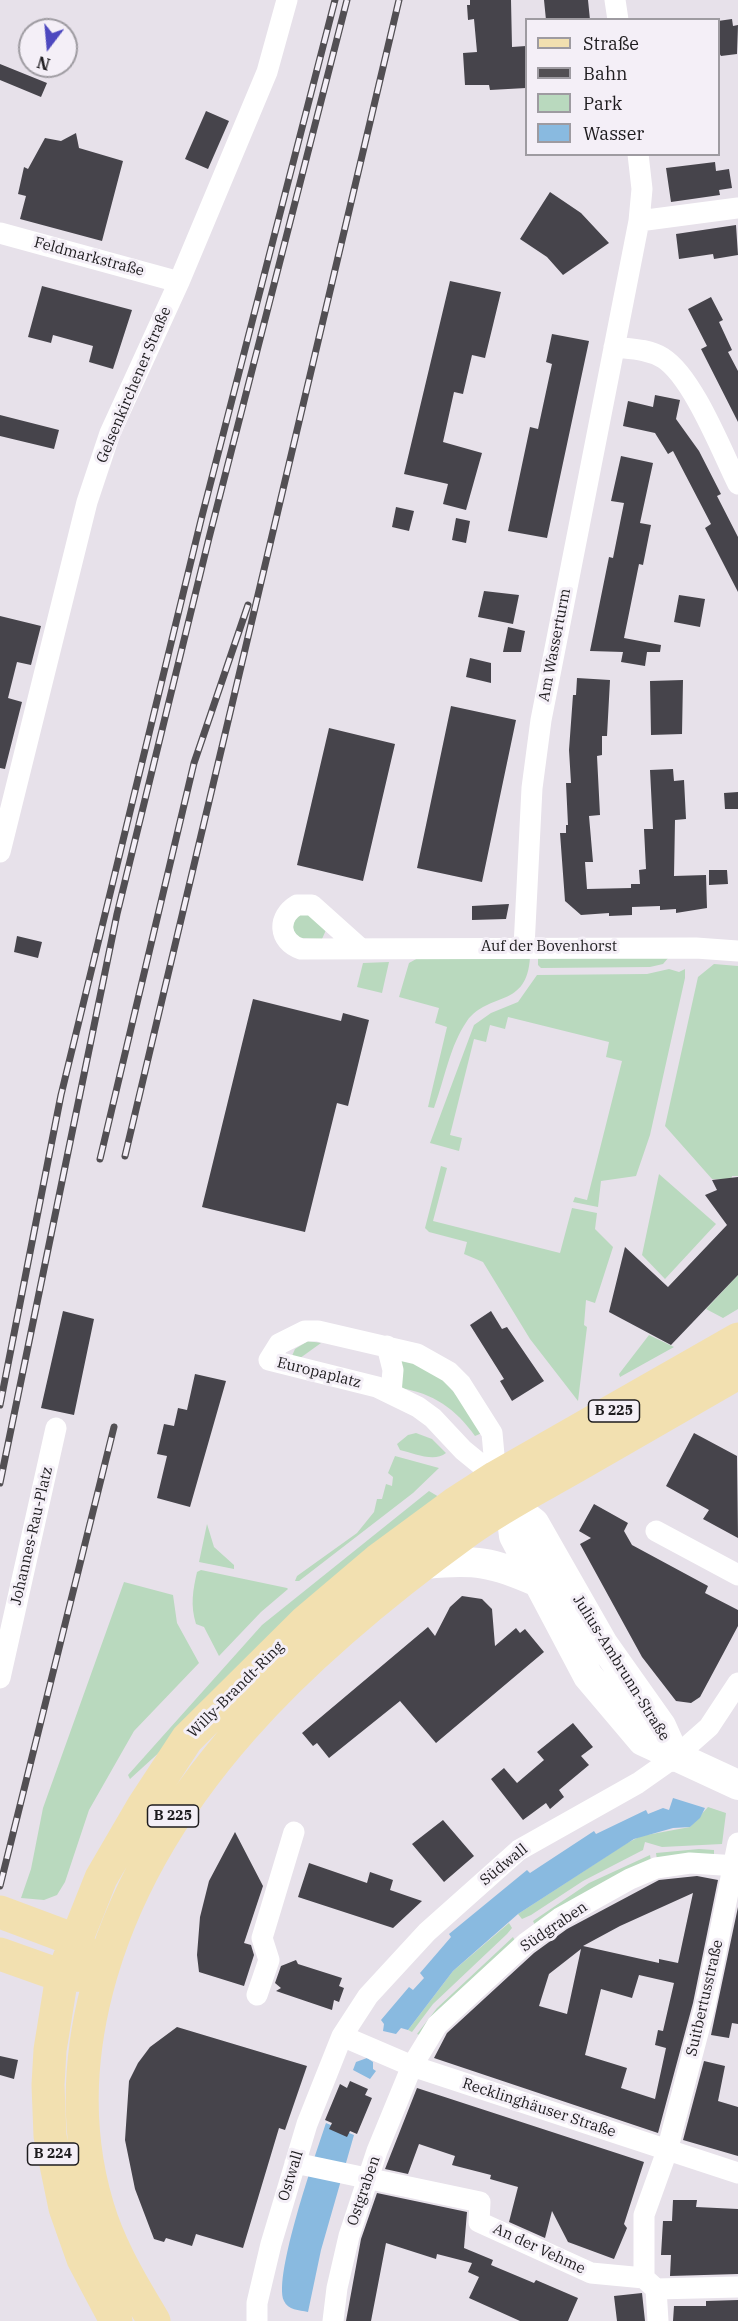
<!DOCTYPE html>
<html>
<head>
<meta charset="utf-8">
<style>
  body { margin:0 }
  #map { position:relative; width:738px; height:2321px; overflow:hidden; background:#e7e1ea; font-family:"IBM Plex Serif",serif }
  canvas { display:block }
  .legend { position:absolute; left:525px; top:18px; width:195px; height:138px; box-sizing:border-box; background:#f4eff7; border:2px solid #9e9ba1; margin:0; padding:8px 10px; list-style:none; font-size:18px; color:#1e1c1f }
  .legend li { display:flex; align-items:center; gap:12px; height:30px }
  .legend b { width:30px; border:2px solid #9e9ba1 }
  .north { position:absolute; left:18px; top:18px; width:60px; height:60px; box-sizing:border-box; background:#f4eff7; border:2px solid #9e9ba1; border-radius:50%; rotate:196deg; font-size:16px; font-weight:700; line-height:24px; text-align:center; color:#1e1c1f }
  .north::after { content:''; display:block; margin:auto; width:21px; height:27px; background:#4d48bf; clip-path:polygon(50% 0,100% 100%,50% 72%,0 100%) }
</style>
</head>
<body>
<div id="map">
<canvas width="738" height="2321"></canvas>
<ul class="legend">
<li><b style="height:8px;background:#f2e0b0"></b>Straße</li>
<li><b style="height:8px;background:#524f53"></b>Bahn</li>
<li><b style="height:16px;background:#b9d9be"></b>Park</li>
<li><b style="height:16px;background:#89bae0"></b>Wasser</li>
</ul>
<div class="north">N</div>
</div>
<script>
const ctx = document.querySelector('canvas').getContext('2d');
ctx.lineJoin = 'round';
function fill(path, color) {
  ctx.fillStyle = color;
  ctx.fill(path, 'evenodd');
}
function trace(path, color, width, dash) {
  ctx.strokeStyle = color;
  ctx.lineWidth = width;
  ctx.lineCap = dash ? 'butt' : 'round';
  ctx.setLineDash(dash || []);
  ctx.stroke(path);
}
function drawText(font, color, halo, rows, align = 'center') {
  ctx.font = font + ' "IBM Plex Serif",serif';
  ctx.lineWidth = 6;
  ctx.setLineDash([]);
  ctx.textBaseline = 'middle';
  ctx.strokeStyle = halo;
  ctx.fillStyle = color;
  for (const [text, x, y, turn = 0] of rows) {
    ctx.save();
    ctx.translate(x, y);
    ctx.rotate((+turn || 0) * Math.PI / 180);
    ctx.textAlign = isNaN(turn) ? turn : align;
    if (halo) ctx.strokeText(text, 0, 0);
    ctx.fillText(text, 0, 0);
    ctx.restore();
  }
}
fill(new Path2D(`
  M307,913L326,930L322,939L298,938L290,924L294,917Z
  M538,956L669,957L663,964L650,967L541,968L538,965Z
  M530,957C527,1009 489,991 467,1021C450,1045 444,1081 434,1108L428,1107L447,1027L435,1023L439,1008L399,997L409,963L418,958Z
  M389,962L382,993L357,987L363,963Z
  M714,964L738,966V1176H732L731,1180L712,1179L665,1126L698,977Z
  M669,969L679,972L685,969V978L650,1135L636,1176L601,1181L598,1207L573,1202L575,1197L587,1200L622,1061L606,1057L609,1042L508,1017L505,1029L490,1025L486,1042L474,1039L450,1135L462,1138L459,1151L430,1143L474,1025L491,1013L518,1002L537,975L647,974Z
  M441,1166L447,1168L433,1221L560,1253L572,1208L597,1213L595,1229L613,1247L595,1303L586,1300L584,1325L587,1327L578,1401L530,1339L483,1262L464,1254L467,1242L429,1232L425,1228Z
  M659,1174L716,1224L665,1279L642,1255Z
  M738,1275V1309L723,1318L706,1309Z
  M649,1335L674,1347L620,1377L619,1374Z
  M308,1341L321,1343L296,1361L292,1356L295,1349Z
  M401,1358C444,1369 459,1398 482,1433L475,1436C456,1409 433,1393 400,1388Z
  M416,1433L432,1439L446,1453C434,1463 414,1453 400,1450L397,1444L408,1435Z
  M395,1456L439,1468L413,1493L299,1581H295L297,1576L357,1533L374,1512L377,1499H382L386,1484L392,1486L393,1477L388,1473Z
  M429,1491L439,1497L130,1779L128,1775L262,1625Z
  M207,1524L214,1547L234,1565V1569L199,1562Z
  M201,1570L287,1588L288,1589L261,1612L219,1656L204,1627L196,1624C190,1605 193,1590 197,1572Z
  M124,1582L173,1595L177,1623L199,1663L134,1731L89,1810L65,1882L57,1895L44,1900L21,1898L31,1869L43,1808Z
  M708,1807L726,1813L722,1844L662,1847L645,1842L643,1850L583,1881L531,1915L522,1919L518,1914L627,1843L641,1836L690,1827Z
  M699,1849L714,1850V1855L657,1860L656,1853Z
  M650,1855L651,1861L535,1925L533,1921L589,1883Z
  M509,1923L512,1928L507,1934L433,2004L412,2032L408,2030L453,1971Z
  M513,1937L515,1941L420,2035L417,2034L437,2008Z`), '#b9d9be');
fill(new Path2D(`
  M673,1798L705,1808L700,1818L690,1827L673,1828L634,1839L518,1914L453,1971L408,2030L401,2028L396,2034L383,2031L384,2024L381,2020L409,1987L413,1990L424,1978L420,1973L451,1937L449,1934L527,1870L530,1873L594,1831L596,1834L646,1810L648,1814L663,1808L669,1810Z
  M367,2058L373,2062V2069L376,2071L370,2079L353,2070L356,2062Z
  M326,2123L354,2135L321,2250L308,2312C299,2310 288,2310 284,2301C273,2276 316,2153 326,2123Z`), '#89bae0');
fill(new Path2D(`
  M470,0H511L512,47L526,46V88L490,90L489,85H465L463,53L477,52L474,19L468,20L467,5H470Z
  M544,0H588L590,20H546Z
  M732,19L733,26L738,25L737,54L721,56L718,51V21Z
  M0,64L47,83L41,97L0,80Z
  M206,111L229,121L208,169L185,159Z
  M76,133L79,148L123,161L102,241L20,219L26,196L18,194L24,167L28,169L45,138L61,141Z
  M715,162L716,171L729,169L732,188L719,190L720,195L671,202L666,168Z
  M550,192L581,213L609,243L563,275L547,257L520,239Z
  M736,225L738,255L714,259L713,254L679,259L676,234Z
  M450,281L501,292L485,358L472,355L463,394L454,392L443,442L482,453L466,510L443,504L448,484L404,474Z
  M42,286L132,310L113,369L89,362L93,346L53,335L51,343L28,337Z
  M711,297L723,320L719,322L732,350L728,352L738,371V422L701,349L707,346L688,309Z
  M552,334L589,341L547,538L508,531L530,427L538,429L552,364L546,362Z
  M655,395L680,400L676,419L699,451L721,494L717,496L738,537V592L705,528L711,524L673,451L668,454L655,433L623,426L628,401L653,407Z
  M0,415L59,430L54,449L0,436Z
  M621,456L653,463L640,523L651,525L643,565L639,564L624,638L661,645L660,652H647L645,666L621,662L623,652L590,651L609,557L613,558L624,503L611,501Z
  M396,507L414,511L409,531L392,527Z
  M456,518L470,521L466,543L452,540Z
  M484,591L519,595L513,624L478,617Z
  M679,595L705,599L700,627L674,622Z
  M0,616L41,626L31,665L17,662L8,698L22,702L5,769L0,768Z
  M508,627L525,631L521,652H503Z
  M470,658L491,663V683L466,677Z
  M577,678L610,680L607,736H602V755L597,756L600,815L589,816L593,862H585L587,889L631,888V884H640L639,870L646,869L644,829H653L650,770L673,769L674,781L684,780L686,819L675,820L674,876L706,875L707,908L676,913V909L660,910V906L632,907V915L609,916V913L581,915L565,901L560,833H566V825H568L566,783H571L569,750L573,695H576Z
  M683,680L682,734L651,735L650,681Z
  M451,706L516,720L482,882L417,868Z
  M329,728L395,744L363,881L297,865Z
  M738,792V809H725L724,793Z
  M709,870H727L728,884L709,885Z
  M509,904L506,919L472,920V906Z
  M17,936L42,942L38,958L14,952Z
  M253,999L341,1021L343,1013L369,1020L348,1106L337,1103L305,1232L202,1207Z
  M738,1177V1275L714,1300L671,1345L609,1312L625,1247L668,1287L727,1225L705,1195L717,1190L712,1180Z
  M63,1311L94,1319L74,1415L41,1408Z
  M491,1311L502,1329L507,1327L544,1381L512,1401L500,1381L504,1379L470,1325Z
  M195,1374L226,1381L190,1507L157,1498L167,1456L157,1454L164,1424L174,1426L178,1408L187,1410Z
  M694,1433L737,1456L738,1538L703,1519L709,1510L666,1486Z
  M594,1504L628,1523L624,1531L632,1545L708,1586L705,1593L738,1610V1626L700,1697L691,1703L676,1701L642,1657L580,1544L591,1538L579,1531Z
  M462,1596L482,1599L492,1609L495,1646L516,1628L520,1633L525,1629L544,1652L436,1743L400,1701L329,1758L317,1743L313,1746L302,1733L428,1627L435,1636L450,1607Z
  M573,1723L593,1747L581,1756L589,1765L559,1790L564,1797L550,1809L546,1803L523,1820L491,1779L504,1768L517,1783L544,1760L537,1752Z
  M443,1820L474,1856L444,1882L412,1844Z
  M235,1832L263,1886L244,1943L251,1945L254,1955L244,1986L199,1972L197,1955L200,1917L209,1881Z
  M309,1863L367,1883L370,1872L393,1880L390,1890L422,1901L393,1928L298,1897Z
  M697,1876L718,1880L693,2003L658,2133L434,2058L447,2033L534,1953L567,1929L659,1880ZM693,1893L678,1963L659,1959V1963L583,1946L620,1926ZM581,1949L567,2014L539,2006L549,1974ZM639,1975L674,1983L663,2031L658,2030L655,2045L666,2048L655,2099L621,2088L627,2068L585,2055L601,1989L632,1998Z
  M738,1907V2024L732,2023L729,2038L711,2035Z
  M296,1960L298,1964L342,1978L339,1986L344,1988L339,2002L334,2000L332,2010L276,1991L281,1988L275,1983L281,1966Z
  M177,2027L307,2066L285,2130L279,2128L243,2248L196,2234L192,2246L166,2238L164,2242L154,2239L135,2189L125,2140L129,2081L138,2063L150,2047Z
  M0,2056L18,2060L14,2079L0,2075Z
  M704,2061L725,2066L718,2101L738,2107V2156L683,2140Z
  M350,2081L368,2089L365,2095L372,2098L357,2134L350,2131L347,2137L329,2129L332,2123L325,2120L340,2084L347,2088Z
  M417,2088L644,2162L624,2224L627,2228L614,2259L568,2242L552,2211L545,2238L509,2222L518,2187L490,2179L491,2175L452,2165L455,2156L419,2144L408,2174L385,2169Z
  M377,2193L467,2212L464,2248L493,2260L491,2265L534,2283L536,2280L578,2298L568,2321H520L469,2298L479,2277L468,2272L472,2263L437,2254L436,2259L386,2243L371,2321H346L361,2239Z
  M673,2200H697L696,2207L738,2209V2274L670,2276L671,2255H661L663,2221H672Z
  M642,2293L645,2321H617L614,2296Z
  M738,2300V2321H673L674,2306H706V2301Z`), '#46444b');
trace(new Path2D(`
  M615,0L618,20
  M639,221L738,208
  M0,233L179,282
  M614,347C632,349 648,349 663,358C693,377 722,452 738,484
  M0,852L87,502L110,433L179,282L267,72L287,0
  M524,947L532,788L541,720L639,221L642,189L638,154
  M360,948L312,905H297C277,917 278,941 301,949L696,948L738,951
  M305,1331H318L417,1354L449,1372L461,1384L492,1433L496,1477L463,1450L433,1418L418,1407L377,1387L269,1360L279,1344Z
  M387,1346L393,1370L391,1393
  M656,1531L738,1575
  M0,1678L56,1428
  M257,1995L269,1960L262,1938L294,1832
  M342,2036L412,2066L738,2173
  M295,2163L480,2202L479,2222L591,2273L644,2278L656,2289
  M644,2278V2215L667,2151L705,2006L738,1843
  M656,2289L738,2287
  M656,2289L658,2321
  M257,2321V2303L271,2244L307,2124L342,2036L368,1996L427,1932L519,1850L638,1783L675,1757L709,1727L738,1683
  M333,2321L337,2288L349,2236L377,2151L412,2066L437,2025L526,1943L560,1918L630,1879L656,1868L690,1863L738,1866`), '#fff', 21);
trace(new Path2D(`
  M499,1482L510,1504L514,1536L588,1676L643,1741L738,1785
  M510,1504L534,1523L603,1644L661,1726L675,1757
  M426,1564C474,1559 493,1562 538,1582`), '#fff', 30);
trace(new Path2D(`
  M0,1912L75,1940L89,1958
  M0,1954L62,1976L82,1975
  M116,2321L83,2259L65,2208L50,2136L48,2085L50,2050L62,1976L101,1878L143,1806L187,1739L306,1621L378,1560L454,1504L496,1477L738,1339
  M154,2321C134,2288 115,2256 102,2220C76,2144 77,2066 97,1989C149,1790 309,1646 469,1530C502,1506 538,1488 573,1468C628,1436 683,1405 738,1373`), '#f2e0b0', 33);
const rail = new Path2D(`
  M125,1156L399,0
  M100,1159L194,763L248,605
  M0,1405L61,1095L201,520L335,0
  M0,1483L117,914L209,538L347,0
  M0,1886L114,1427`);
trace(rail, '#524f53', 7);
trace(rail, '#f4eff7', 4.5, [14]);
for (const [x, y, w] of [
  [614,1411,51],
  [173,1816,51],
  [53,2154,51]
]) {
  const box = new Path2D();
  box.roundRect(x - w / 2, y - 11, w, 22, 4.5);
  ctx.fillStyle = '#f4eff7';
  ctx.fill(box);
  trace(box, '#1e1c1f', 1.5);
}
drawText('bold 14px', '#1e1c1f', null, [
  ["B 225",614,1411],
  ["B 225",173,1816],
  ["B 224",53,2154]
]);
drawText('15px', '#1e1c1f', '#f4eff7', [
  ["Feldmarkstraße",89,257,15],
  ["Gelsenkirchener Straße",134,385,-67],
  ["Am Wasserturm",555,645,-79],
  ["Auf der Bovenhorst",549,947],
  ["Europaplatz",319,1373,14],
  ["Johannes-Rau-Platz",32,1536,-77],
  ["Julius-Ambrunn-Straße",621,1668,58],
  ["Willy-Brandt-Ring",236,1690,-45],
  ["Südwall",504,1865,-39],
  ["Südgraben",554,1927,-34],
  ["Suitbertusstraße",705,1998,-77],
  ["Recklinghäuser Straße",539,2108,18],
  ["Ostwall",291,2176,-73],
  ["Ostgraben",364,2191,-71],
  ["An der Vehme",539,2249,25]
]);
</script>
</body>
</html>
